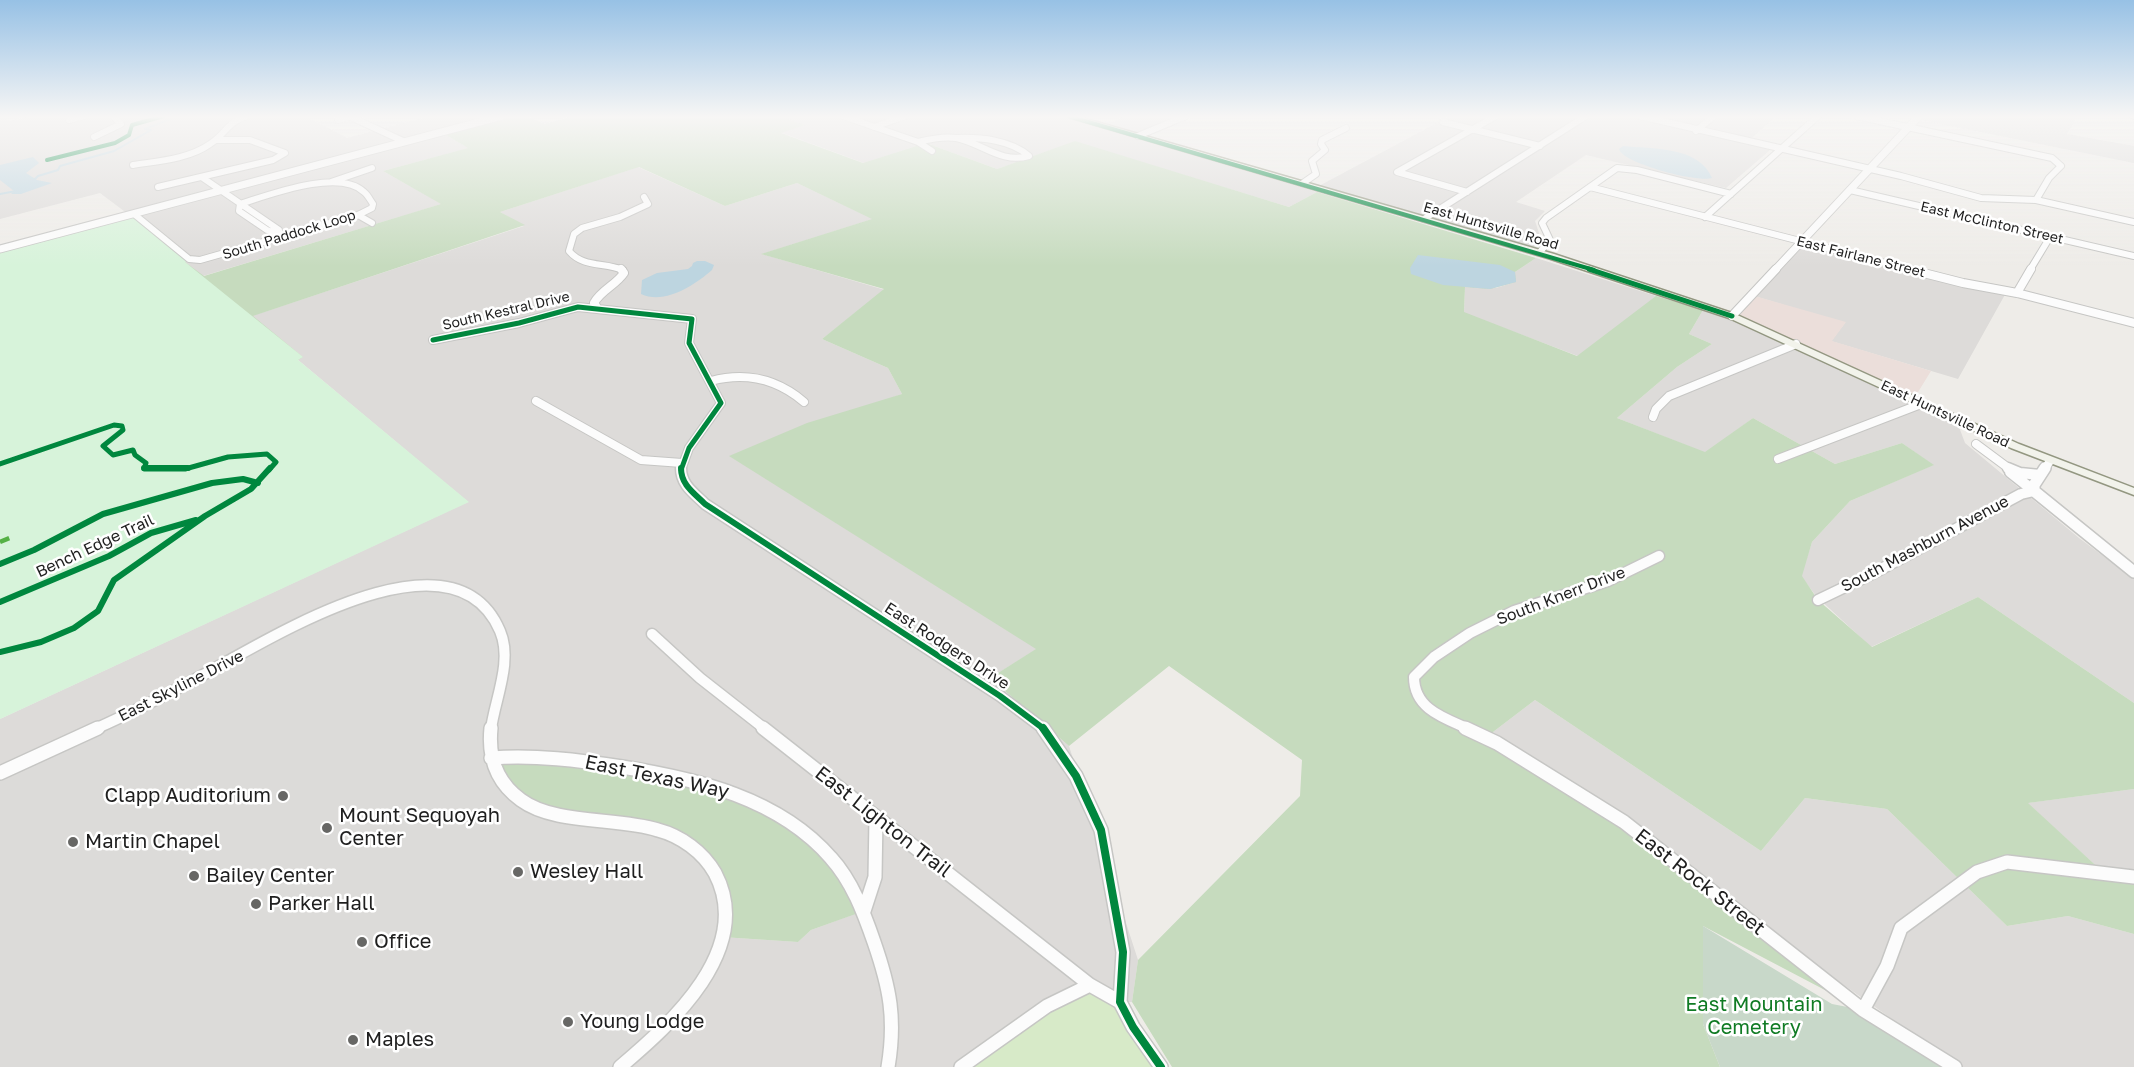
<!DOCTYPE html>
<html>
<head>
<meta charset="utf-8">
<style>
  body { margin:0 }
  canvas { display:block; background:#eeece8 }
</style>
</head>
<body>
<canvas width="2134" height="1067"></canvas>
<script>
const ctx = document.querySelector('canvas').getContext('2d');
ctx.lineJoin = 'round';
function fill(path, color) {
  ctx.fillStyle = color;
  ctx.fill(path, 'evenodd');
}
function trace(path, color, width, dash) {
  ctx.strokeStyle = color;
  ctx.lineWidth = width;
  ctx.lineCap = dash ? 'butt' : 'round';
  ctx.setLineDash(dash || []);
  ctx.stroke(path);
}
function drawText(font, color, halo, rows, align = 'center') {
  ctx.font = font + ' "Golos Text",sans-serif';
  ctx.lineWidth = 5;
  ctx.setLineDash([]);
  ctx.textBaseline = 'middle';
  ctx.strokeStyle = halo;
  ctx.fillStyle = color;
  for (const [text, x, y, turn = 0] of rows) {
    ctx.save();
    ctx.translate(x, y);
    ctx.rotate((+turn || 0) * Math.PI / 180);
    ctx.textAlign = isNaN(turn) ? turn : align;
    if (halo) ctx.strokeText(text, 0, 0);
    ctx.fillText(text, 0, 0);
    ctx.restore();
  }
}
fill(new Path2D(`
  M0,116L9,121L32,116H305L347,138L430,116H502L442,133L469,148L383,171L442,204L203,276L185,262L188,259L100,193L0,219Z
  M780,116H1062L1317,192L1289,207L1075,142L997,169L926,143L864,163L780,132L804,125Z
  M1124,116H1186L1138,136L1105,127Z
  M1450,116H1777L1749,140L1772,145L1770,150L1726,188L1586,155L1516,202L1545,211L1535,221L1541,239L1538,246L1523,248L1317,187Z
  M638,167L725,206L797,183L873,219L762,254L885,290L822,339L888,368L902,394L730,456L1037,649L990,678L1069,746L1138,960L1132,1002H1120L961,1067H620L722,937L798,942L811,930L863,911L0,773V719L468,502L297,359L303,357L252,316L524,226L500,212Z
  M1802,242L2007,291L1958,379L1831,341L1845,323L1751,295Z
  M1536,258L1659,297L1578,356L1464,313L1465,287L1496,288L1515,282V272Z
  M1703,310L1751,327L1959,427L1965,443L2079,538L2134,579V703L1978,597L1871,647L1816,596L1801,576L1812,542L1850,501L1933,465L1902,443L1835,464L1753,418L1706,453L1617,418L1677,367L1712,344L1689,334Z
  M1535,700L1761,851L1805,798L1887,809L2007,926L2068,916L2134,934V1067H1960L1817,966L1679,855L1493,732Z
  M2134,789V877L2104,873L2027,803Z`), '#dddbd9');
fill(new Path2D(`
  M1751,295L1846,322L1832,341L1931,371L1915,397L1732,316Z`), '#ebdeda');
fill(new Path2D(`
  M1919,116H2078L2067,134L2134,146V163L1916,119Z
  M426,586L481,603L505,650L491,758L665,831L715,871L724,922L707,975L620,1067H0V773L338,605Z`), '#dcdbd9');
fill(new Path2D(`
  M1090,985L1120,1002L1161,1067H961Z`), '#d7eac8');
fill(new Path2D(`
  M502,116H527L544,124L573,116H780L805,125L781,133L863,163L926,143L997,169L1075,141L1289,207L1317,192L1536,258L1515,272L1516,282L1490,289L1465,287L1464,312L1577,356L1656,296L1703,310L1689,334L1712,344L1677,367L1617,418L1705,452L1753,418L1835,464L1902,443L1934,465L1850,501L1812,542L1802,576L1818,600L1872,647L1978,597L2134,703V789L2028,803L2104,873L2134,877V934L2068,916L2007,926L1887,809L1805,798L1761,851L1535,700L1493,732L1497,743L1624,822L1863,1010L1703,926V1024L1720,1067H1172L1132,1002L1138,960L1300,796L1302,760L1169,666L1069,746L990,678L1036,649L729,456L807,423L902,394L888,368L822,339L884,289L761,254L872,219L797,183L725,206L639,167L500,212L525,225L253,316L303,357L298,360L0,249L189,259L185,262L204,276L441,204L383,171L468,148L441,132Z
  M531,755L725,790L805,834L864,911L811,930L798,942L722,937L723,896L715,872L684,840L561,814L510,792L491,758Z`), '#c6dbbe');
fill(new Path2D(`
  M1703,926L1832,1004L1863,1010L1955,1067H1720L1703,1024Z`), '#c8d8c9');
fill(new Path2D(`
  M134,214L189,259L185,262L303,357L298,360L469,502L0,719V249Z`), '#d7f3da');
fill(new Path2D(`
  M1623,146C1652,149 1699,146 1712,178C1698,183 1622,163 1619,149Z
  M33,157L39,163L26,173L37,180L52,183L21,194H11L14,191L0,180V165Z
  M1418,255L1500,265L1515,272L1516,282L1490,289L1478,288L1443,285L1411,274L1410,268Z
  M697,261H705L714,265L712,270C695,285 665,305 641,294L642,280L657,273L688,269L692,266L693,263Z`), '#bdd5e0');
trace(new Path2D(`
  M34,180L38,176L58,170L60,166L114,151L151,130L145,129L178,116
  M0,194L16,191`), '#bdd5e0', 2);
const minorFar3 = new Path2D(`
  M843,116L918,142L932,151
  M1640,116L1901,176L1981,198L2036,200L2134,222
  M1856,116L2052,158L2061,166L2049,178L2036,200
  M351,117L405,142
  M69,120L84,116
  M338,120L352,116
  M1443,122L1540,146
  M874,127L905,116
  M1696,131L1714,116
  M1138,136L1186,116
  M94,137L121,124L113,116
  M918,142C930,139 944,136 956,138C982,143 1001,164 1029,156C1011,140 980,137 957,138
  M133,165C158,161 189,159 210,144C226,134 227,122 247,116
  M203,178L279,230V233
  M331,182L372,168
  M1303,183L1316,174L1312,161L1325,150L1321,144L1322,140L1346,128
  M158,187L273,160L285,153L250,140H216
  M1590,187L1913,270
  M1850,190L2134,256
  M1467,192L1397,172L1496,116
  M240,204L239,211L267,230L282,235
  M134,214L189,259L200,260L358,215L372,208L373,204C370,200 368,195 364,192C339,168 269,195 240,204
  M358,215L372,223
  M1705,217L1818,116
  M1424,219L1586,116
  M1540,252L1550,240L1542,223L1546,218L1617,168L1637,170L1731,194
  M623,270C605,262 583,268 569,251L574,234L582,228L620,217L648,204L644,197
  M2030,270L2050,237`);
const minorFar2 = new Path2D(`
  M1908,269L1963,283L2017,293L2134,323
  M2017,293L2031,269
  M598,309L594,303C601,290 616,285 624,273L621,269
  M433,340L519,323L578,307L692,319L689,343L721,403L689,448L681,470
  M711,381C745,372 777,379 804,402
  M536,401L641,460L682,463
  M1653,417L1656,409L1669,396L1796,344
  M1976,444L2011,470
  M1778,459L1921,404`);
const minorFar1 = new Path2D(`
  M681,468C681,485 694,493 705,504L1000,696L1044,729
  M2008,468L2020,473L2040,475
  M2010,472L2034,491
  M1818,600L1872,574L2021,494L2034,491
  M652,634L700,678L765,729
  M95,729C131,713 166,695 201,676C265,642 453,520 500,631C513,661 495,699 491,729
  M1469,729C1444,718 1414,709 1414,677L1434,657L1470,633L1514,611L1608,581L1659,556`);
const minor = new Path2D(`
  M491,728C488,757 496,782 521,800C555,825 617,817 658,830C681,836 703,852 715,873C755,949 671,1024 620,1067
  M763,728L1090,985L1120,1002
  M1043,728L1076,776L1101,830L1123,952L1120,1002L1133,1027L1161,1067
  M1465,728L1497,743L1624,822L1863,1010L1955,1067
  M491,758C536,755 578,760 622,767C697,779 779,798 831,858C852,881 864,913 874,942C890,988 896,1019 888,1067
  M0,773L98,728
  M864,911L875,877L876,817
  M1863,1010L1887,966L1901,928L1977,872L2007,862L2134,877
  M961,1067L1047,1006L1090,985`);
const tertiaryFar2 = new Path2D(`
  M0,249L502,116
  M1775,270L1919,116`);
const tertiaryFar1 = new Path2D(`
  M1732,316L1776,269
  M2044,470L2050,461`);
const tertiary = new Path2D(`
  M2045,468L2034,485V491L2134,572`);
const secondary = new Path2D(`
  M1065,116H1076L1554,254L1735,314L2019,444L2134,488V495L2011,448L1729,318L1548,258Z`);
const primary = new Path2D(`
  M2128,116H2134V119Z`);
trace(minorFar3, '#c6c6c4', 8);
trace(minorFar2, '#c6c6c4', 10);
trace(minorFar1, '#c6c6c4', 13);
trace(minor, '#c6c6c4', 16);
trace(tertiaryFar2, '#c6c6c4', 9);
trace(tertiaryFar1, '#c6c6c4', 10);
trace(tertiary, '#c6c6c4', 14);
trace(secondary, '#939781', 3);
trace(primary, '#a39c85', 2);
trace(minorFar3, '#fcfcfc', 6);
trace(minorFar2, '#fcfcfc', 8);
trace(minorFar1, '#fcfcfc', 10);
trace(minor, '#fcfcfc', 13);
trace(tertiaryFar2, '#fcfcfc', 7);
trace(tertiaryFar1, '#fcfcfc', 8);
trace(tertiary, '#fcfcfc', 11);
fill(secondary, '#f2f3eb');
fill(primary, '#f1ede5');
trace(new Path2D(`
  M0,542L12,537`), '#55b145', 4.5, [10, 4.5]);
trace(new Path2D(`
  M1068,116L1594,270
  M47,160L115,143L129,135L132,125L164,116`), '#00873e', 4);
trace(new Path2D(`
  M1589,269L1732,316
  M433,340L519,323L578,307L692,319L689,343L721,403L689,448L681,470
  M0,464L114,425L122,426L123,430L103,446L113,455L133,450L135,455L146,463L144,469H185L228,457L267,454L276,462L269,470`), '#00873e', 5);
trace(new Path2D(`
  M144,468H188
  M681,468C681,485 694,493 705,504L1000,696L1044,729
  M0,564L34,550L103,514L212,483L243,479L258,483
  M0,602L109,556L151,533L196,520
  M0,652L41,642L74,628L98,611L114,580L205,516L251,489L270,468`), '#00873e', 6);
trace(new Path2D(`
  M1043,728L1076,776L1101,830L1123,952L1120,1002L1133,1027L1161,1067`), '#00873e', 8);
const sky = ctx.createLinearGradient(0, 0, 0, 266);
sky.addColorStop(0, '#97c1e5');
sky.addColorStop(0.44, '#f7f6f5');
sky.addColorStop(1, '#f7f6f500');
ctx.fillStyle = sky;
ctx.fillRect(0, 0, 2134, 266);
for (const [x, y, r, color] of [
  [283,796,6,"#676765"],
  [327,828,6,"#676765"],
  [73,842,6,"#676765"],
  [518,872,6,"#676765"],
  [194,876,6,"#676765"],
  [256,904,6,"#676765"],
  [362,942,6,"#676765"],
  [568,1022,6,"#676765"],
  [353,1040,6,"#676765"]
]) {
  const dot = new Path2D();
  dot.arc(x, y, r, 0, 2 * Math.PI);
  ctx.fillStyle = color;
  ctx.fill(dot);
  trace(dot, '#fff', 2);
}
drawText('14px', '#1f1f1f', '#fff', [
  ["East McClinton Street",1992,223,13],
  ["East Huntsville Road",1491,226,16],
  ["South Paddock Loop",289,235,-17],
  ["East Fairlane Street",1861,257,14],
  ["South Kestral Drive",506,311,-13],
  ["East Huntsville Road",1945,414,25]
]);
drawText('16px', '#1f1f1f', '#fff', [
  ["South Mashburn Avenue",1925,544,-28],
  ["Bench Edge Trail",95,546,-25],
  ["South Knerr Drive",1561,596,-21],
  ["East Rodgers Drive",947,646,33],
  ["East Skyline Drive",181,686,-27]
]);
drawText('20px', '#1f1f1f', '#fff', [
  ["East Texas Way",657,777,12],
  ["East Lighton Trail",883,822,38],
  ["East Rock Street",1700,882,38]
]);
drawText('20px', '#1f1f1f', '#fff', [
  ["Clapp Auditorium",271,796,"right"],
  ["Mount Sequoyah",339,816],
  ["Center",339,839],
  ["Martin Chapel",85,842],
  ["Wesley Hall",530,872],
  ["Bailey Center",206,876],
  ["Parker Hall",268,904],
  ["Office",374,942],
  ["Young Lodge",580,1022],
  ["Maples",365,1040]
], 'left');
drawText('20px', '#107b24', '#fff', [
  ["East Mountain",1754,1005],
  ["Cemetery",1754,1028]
]);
</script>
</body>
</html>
